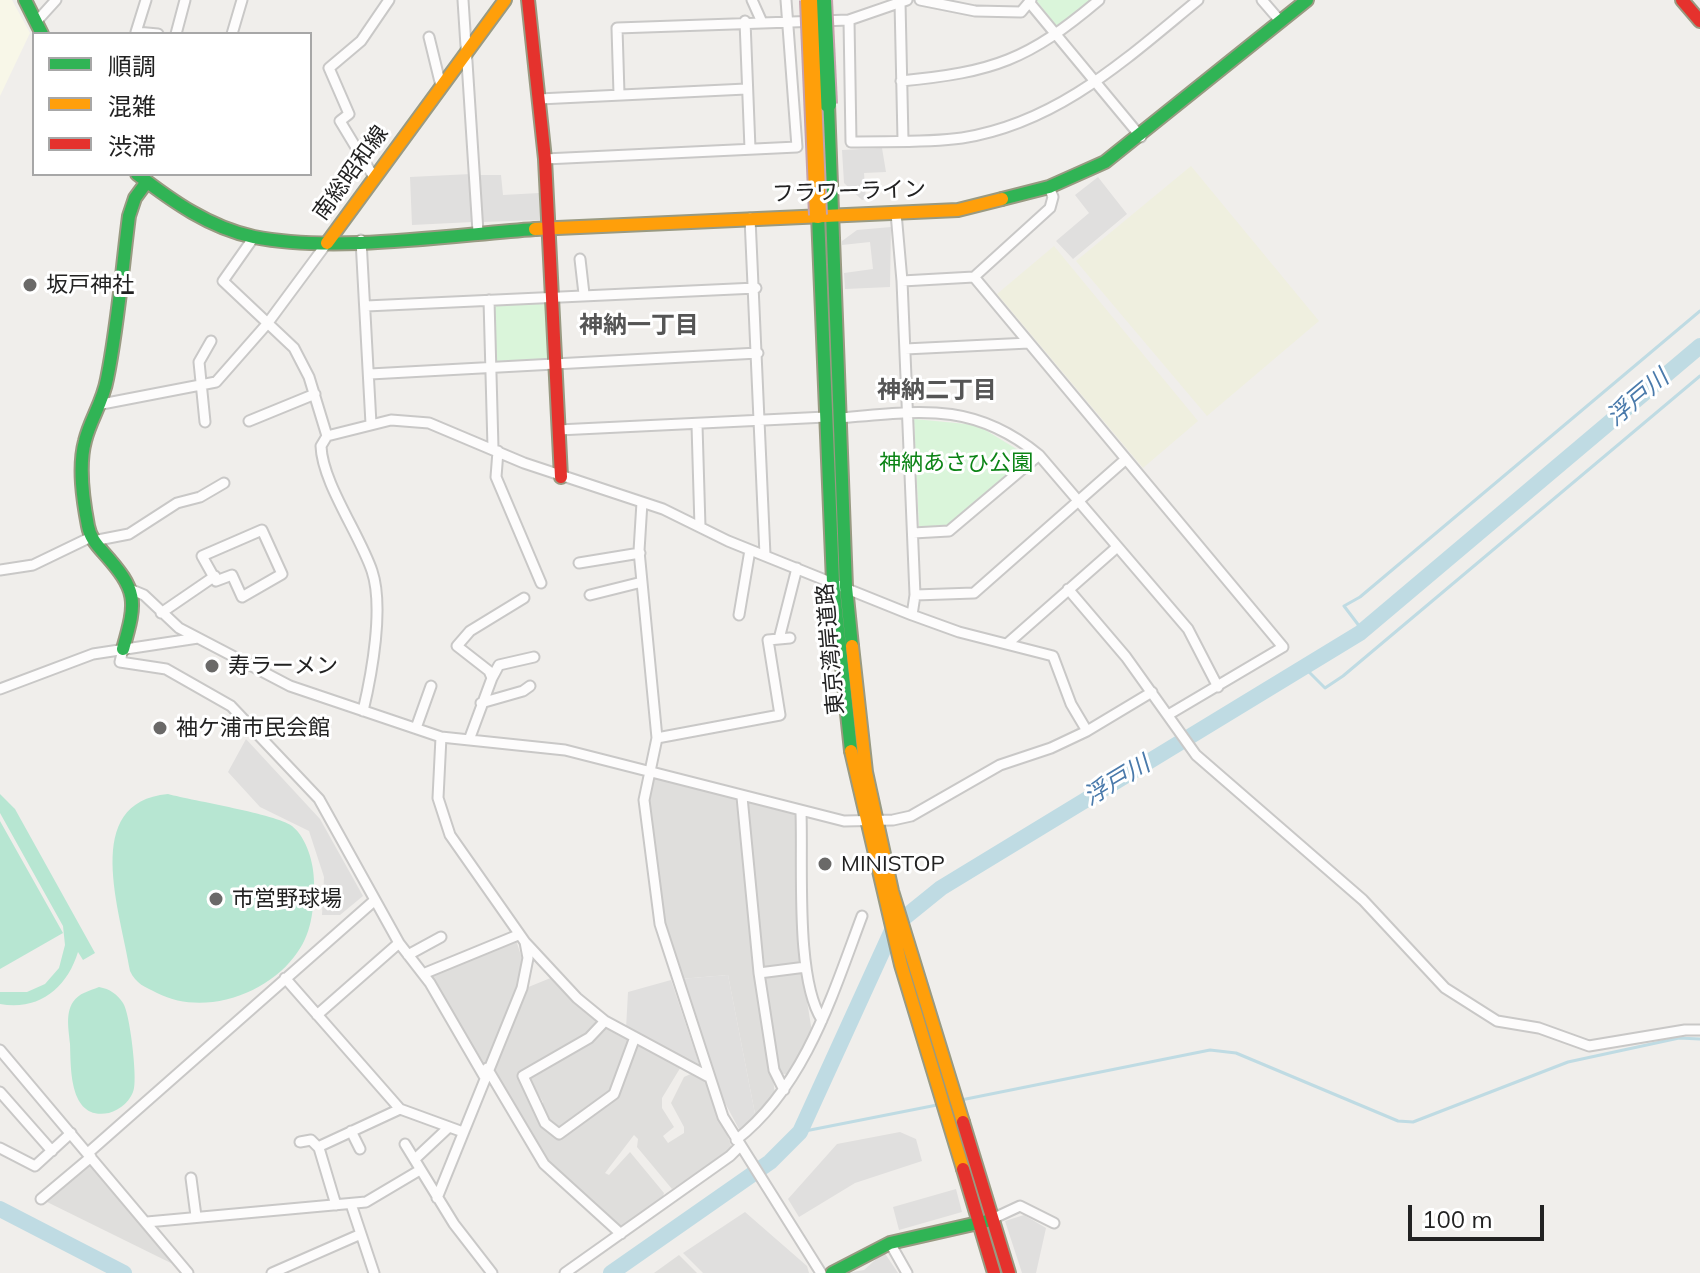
<!DOCTYPE html>
<html>
<head>
<meta charset="utf-8">
<style>
  body { margin:0 }
  #map { position:relative; width:1700px; height:1273px; overflow:hidden; background:#f0eeeb; font-family:Mulish,"Noto Sans JP",sans-serif }
  canvas { display:block }
  .legend { position:absolute; left:32px; top:32px; width:280px; height:144px; box-sizing:border-box; background:#fff; border:2px solid #a7a7a7; margin:0; padding:10px 14px; list-style:none; font-size:24px; color:#222 }
  .legend li { display:flex; align-items:center; gap:16px; height:40px }
  .legend b { width:40px; border:2px solid #a7a7a7 }
  .scale { position:absolute; left:1408px; top:1205px; width:136px; height:36px; box-sizing:border-box; border:4px solid #222; border-top:0; padding-left:10px; font-size:24px; line-height:28px; white-space:nowrap; color:#222; -webkit-text-stroke:6px #fff; paint-order:stroke }
</style>
</head>
<body>
<div id="map">
<canvas width="1700" height="1273"></canvas>
<ul class="legend">
<li><b style="height:10px;background:#30b455"></b>順調</li>
<li><b style="height:10px;background:#ff9f0a"></b>混雑</li>
<li><b style="height:10px;background:#e5322d"></b>渋滞</li>
</ul>
<div class="scale">100 m</div>
</div>
<script>
const ctx = document.querySelector('canvas').getContext('2d');
ctx.lineJoin = 'round';
function fill(path, color) {
  ctx.fillStyle = color;
  ctx.fill(path, 'evenodd');
}
function trace(path, color, width, dash) {
  ctx.strokeStyle = color;
  ctx.lineWidth = width;
  ctx.lineCap = dash ? 'butt' : 'round';
  ctx.setLineDash(dash || []);
  ctx.stroke(path);
}
function drawText(font, color, halo, rows, align = 'center') {
  ctx.font = font + ' Mulish,"Noto Sans JP",sans-serif';
  ctx.lineWidth = 6;
  ctx.setLineDash([]);
  ctx.textBaseline = 'middle';
  ctx.strokeStyle = halo;
  ctx.fillStyle = color;
  for (const [text, x, y, turn = 0] of rows) {
    ctx.save();
    ctx.translate(x, y);
    ctx.rotate((+turn || 0) * Math.PI / 180);
    ctx.textAlign = isNaN(turn) ? turn : align;
    if (halo) ctx.strokeText(text, 0, 0);
    ctx.fillText(text, 0, 0);
    ctx.restore();
  }
}
fill(new Path2D(`
  M651,773L736,797L740,805L775,1095L756,1119L728,975L680,979L662,919L649,803Z
  M751,801L798,815L801,963L764,967L761,963L746,807Z
  M516,940L524,965L519,988L485,1065L430,976Z
  M797,972L803,976L812,1032L788,1075L780,1073L765,980L769,976Z
  M553,977L598,1020L592,1031L519,1072L556,1135L614,1095L636,1041L682,1065L662,1098V1108L674,1127L663,1136L668,1143L684,1133V1127L671,1103L684,1077L693,1073L706,1077L733,1151L672,1189L637,1147L638,1139L634,1135L605,1173L609,1175L630,1152L664,1193L663,1197L626,1226H619L544,1159L492,1068L526,988Z
  M607,1027L632,1040L612,1094L562,1129L554,1127L543,1112V1102L529,1078Z
  M93,1162L181,1268L43,1200Z
  M679,1255L697,1273H654Z`), '#dfdedc');
fill(new Path2D(`
  M0,0H12L30,33L0,96Z`), '#f8f7e8');
fill(new Path2D(`
  M1191,166L1319,321L1207,416L1076,261Z
  M1054,246L1198,421L1143,468L997,294Z`), '#efefdf');
fill(new Path2D(`
  M1036,0H1093L1059,29Z
  M545,302L547,359L495,361L493,304Z
  M914,419L977,425L1028,456L947,525L919,527Z`), '#daf5da');
fill(new Path2D(`
  M0,794L15,809L95,953L83,960L78,952C67,988 39,1011 0,1004V992H27L45,984L59,968L65,945L63,926L0,813Z
  M168,794C194,801 276,814 292,826C307,838 314,864 314,882C314,909 312,935 294,957C264,996 202,1016 157,993C145,987 136,984 130,971C121,912 80,802 168,794Z
  M0,821L63,933L0,969Z
  M99,987C110,989 117,994 123,1003C130,1013 137,1076 134,1088C132,1100 120,1110 109,1113C69,1121 71,1069 70,1044C69,1031 65,1014 73,1002C79,993 89,991 99,987Z`), '#b7e6d2');
fill(new Path2D(`
  M882,148L886,172L864,173L866,199L862,200L844,183L842,150Z
  M471,174L473,222L412,225L410,177Z
  M479,175H501L503,195L539,193L540,220L482,222Z
  M1098,177L1127,214L1073,259L1056,241L1089,213L1075,195Z
  M891,227L890,287L845,289L844,273L873,269L870,242L842,245V241L857,230Z
  M246,739L320,819L363,896L340,915H322L324,877L309,831L260,807L228,772Z
  M728,975L756,1119L740,1131L716,1086L680,979Z
  M671,980L700,1067L626,1029L628,992Z
  M900,1132L916,1139L922,1161L855,1183L799,1217L788,1199L837,1144Z
  M956,1189L962,1212L899,1230L893,1207Z
  M745,1212L807,1266L809,1273H703L683,1253Z
  M1024,1215L1046,1228L1036,1273H1022L1005,1221Z
  M884,1252L898,1273H846L864,1270Z`), '#e0dfde');
trace(new Path2D(`
  M1363,631L1344,606L1360,597L1700,311
  M1304,667L1325,688L1343,676L1700,376
  M961,1100L1210,1050L1236,1053L1398,1121L1413,1122L1568,1062L1679,1038L1700,1039
  M800,1132L937,1105`), '#bfdbe3', 3);
trace(new Path2D(`
  M0,1209L124,1273
  M611,1273L770,1162L800,1132L894,926L941,888L1360,633L1700,346`), '#bfdbe3', 16);
const street = new Path2D(`
  M146,0L136,32L158,34
  M463,0L478,232
  M752,0L761,20
  M907,0L849,20L851,142C887,141 926,143 962,138C1058,123 1126,59 1198,0
  M920,0L975,11L1021,12L1031,0
  M1262,0L1281,22
  M900,2L903,140
  M1029,2L1141,137
  M745,21L750,149
  M36,22L56,0
  M176,34L185,0
  M232,34L242,0
  M429,37L441,86
  M901,81C994,72 1028,60 1099,0
  M619,94L617,28L849,20
  M539,99L746,89
  M545,159L797,147L786,0
  M375,179L340,121L349,114L329,68L361,41L389,0
  M896,213L902,281L915,595L912,615
  M750,218L765,555
  M254,237L223,281L294,348L309,377L327,436
  M361,240L371,424
  M580,259L584,294
  M974,277L1283,647L1168,715
  M902,281L974,277L1050,208L1053,197L1049,187
  M489,300L493,448
  M366,306L756,288
  M905,349L1029,343
  M370,374L758,353
  M102,404L216,382L267,324L327,243
  M840,418C919,411 973,401 1039,455L1188,629L1218,687
  M249,421L315,394
  M205,422L199,362L211,341
  M697,425L700,527
  M558,430L826,417
  M498,451L496,477L541,583
  M642,502L639,551L657,738L644,800L660,924L723,1117L821,1273
  M262,530L282,574L242,597L232,575L216,581L202,556Z
  M913,533L949,531L1039,455
  M93,541L129,534L177,503L200,497L224,483
  M579,563L640,553
  M0,570L33,565L91,537
  M1068,589L1126,657L1196,755L1363,900L1445,988L1497,1021L1539,1028L1589,1046L1685,1030H1700
  M132,590L144,595L179,628L290,686L441,737L565,750L844,821L893,820L911,816L1000,765L1051,748L1087,731L1152,692
  M590,595L642,582
  M915,595L974,593L1126,459
  M161,613L215,576
  M739,615L750,550
  M779,639L797,568
  M1007,644L1116,548
  M123,649L120,662L166,669L231,706L319,799L399,943L430,983L484,1076
  M492,678L499,665L534,657
  M0,689L93,654L198,638
  M481,703L523,691L530,686
  M363,711C372,673 384,607 372,571C360,535 322,482 321,446L327,436L391,420L429,423L524,463L663,509L728,541L912,615L959,632L1053,656L1071,704L1087,731
  M416,728L431,686
  M657,738L780,715L768,640L790,638
  M469,740L492,678L489,671L457,646L470,631L524,598
  M742,797L759,973L774,1070L784,1090
  M801,813C803,865 795,979 822,1020
  M525,942L577,998L605,1021L707,1076
  M408,955L441,937
  M759,973L806,967
  M423,974L518,935
  M285,978L400,1109L463,1132
  M317,1015L399,943
  M605,1021L589,1038L523,1076L545,1123L559,1134L614,1094L635,1037
  M0,1050L188,1273
  M487,1068L544,1164L621,1234
  M0,1092L52,1151
  M351,1131L360,1149
  M736,1140C805,1086 832,996 862,916
  M300,1142L311,1140L319,1148L336,1205
  M405,1144L454,1224L492,1273
  M318,1147L400,1109
  M0,1148L35,1166L71,1133
  M88,1153L375,900
  M415,1159L448,1128
  M191,1178L196,1216
  M437,1198L522,988L528,958L525,942L450,835L438,798L441,737
  M41,1199L91,1157
  M351,1204L374,1273
  M992,1219L1020,1206L1054,1223
  M147,1222L366,1202L420,1170
  M890,1243L907,1273
  M272,1273L361,1234
  M565,1273L730,1156L740,1146`);
const fast = new Path2D(`
  M25,0L42,34
  M828,104L846,587L852,646
  M137,174C172,201 210,228 254,237C335,253 451,235 535,229
  M1002,199L1049,187L1105,162L1307,0
  M818,215L833,582L851,751
  M123,649C137,600 138,591 103,552C96,544 90,537 88,526C83,500 78,467 85,441C90,420 103,402 107,379C118,325 122,270 129,216L135,198L146,183
  M832,1273L890,1243L987,1221`);
const slow = new Path2D(`
  M535,229L958,210L1002,199
  M327,243L505,0
  M852,646L866,772L892,891L963,1122
  M851,751L901,965L963,1169`);
const jam = new Path2D(`
  M528,0L545,159L561,477
  M1682,0L1700,21
  M963,1122L1009,1273
  M963,1169L994,1273`);
trace(street, '#c9c8c7', 13);
trace(fast, '#999a82', 16);
trace(slow, '#999a82', 16);
trace(jam, '#999a82', 16);
trace(street, '#fdfcfc', 9);
trace(fast, '#30b455', 12);
trace(slow, '#ff9f0a', 12);
trace(jam, '#e5322d', 12);
const fastBridge = new Path2D(`
  M823,0L828,104`);
const slowBridge = new Path2D(`
  M809,0L818,215`);
trace(fastBridge, '#c5a2ac', 20, []);
trace(slowBridge, '#c5a2ac', 20, []);
trace(fastBridge, '#30b455', 16);
trace(slowBridge, '#ff9f0a', 16);
for (const [x, y, r, color] of [
  [30,285,8,"#6a6968"],
  [212,666,8,"#6a6968"],
  [160,728,8,"#6a6968"],
  [825,864,8,"#6a6968"],
  [216,899,8,"#6a6968"]
]) {
  const dot = new Path2D();
  dot.arc(x, y, r, 0, 2 * Math.PI);
  ctx.fillStyle = color;
  ctx.fill(dot);
  trace(dot, '#fff', 3);
}
drawText('22px', '#222', '#fff', [
  ["南総昭和線",351,173,-54],
  ["フラワーライン",849,192,-2],
  ["東京湾岸道路",831,649,-95]
]);
drawText('22px', '#222', '#fff', [
  ["坂戸神社",46,285],
  ["寿ラーメン",228,666],
  ["袖ケ浦市民会館",176,728],
  ["MINISTOP",841,864],
  ["市営野球場",232,899]
], 'left');
drawText('22px', '#0c8416', '#fff', [
  ["神納あさひ公園",956,463]
]);
drawText('bold 24px', '#555', '#fff', [
  ["神納一丁目",639,326],
  ["神納二丁目",937,391]
]);
drawText('italic 24px', '#4a7aab', '#fff', [
  ["浮戸川",1638,398,-40],
  ["浮戸川",1117,781,-31]
]);
</script>
</body>
</html>
